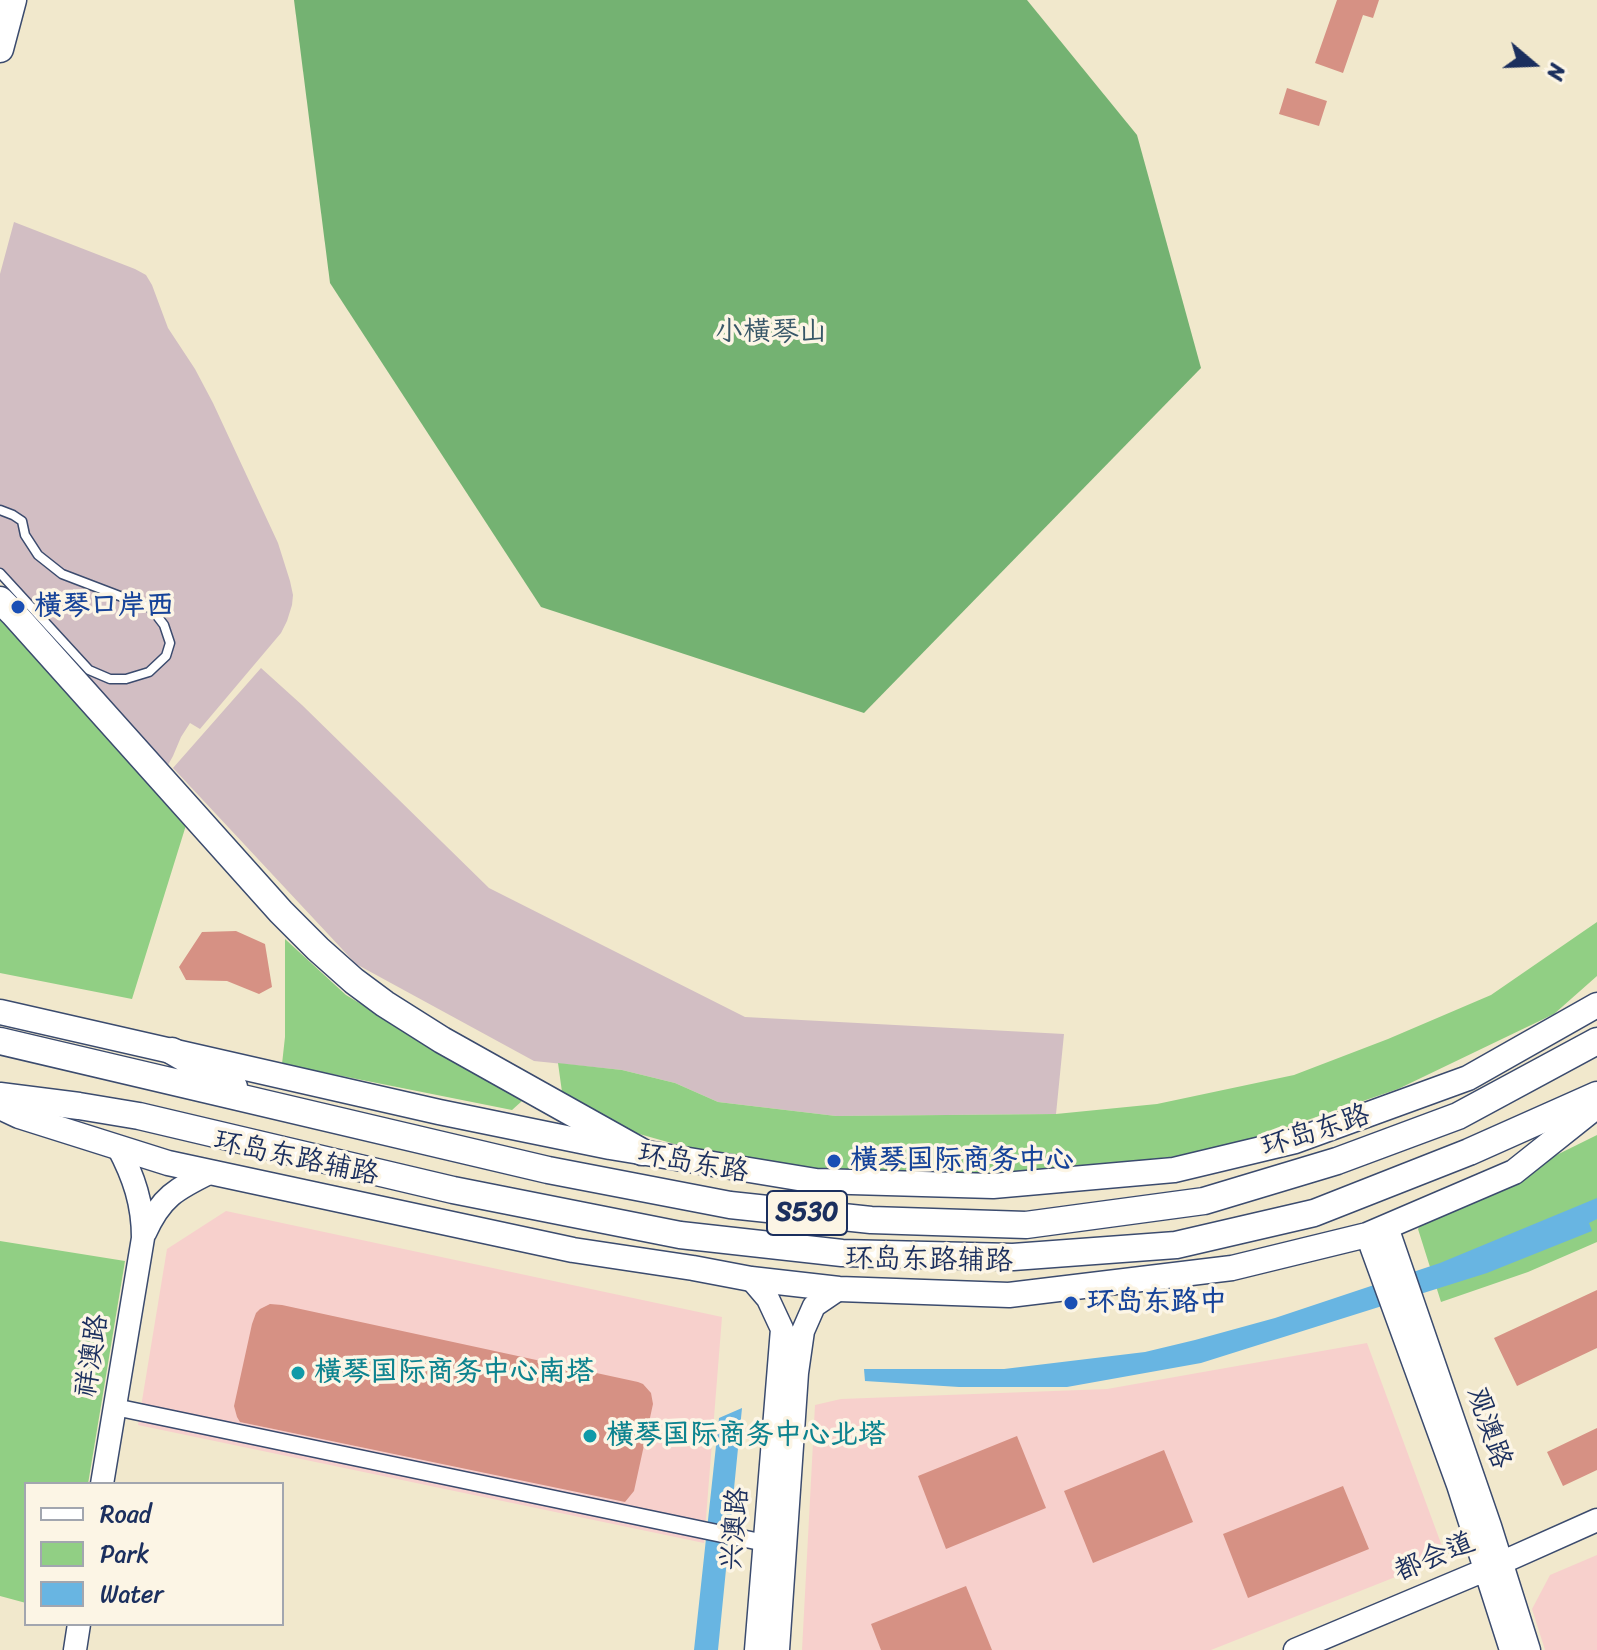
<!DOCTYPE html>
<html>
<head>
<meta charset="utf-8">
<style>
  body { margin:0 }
  #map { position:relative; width:1597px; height:1650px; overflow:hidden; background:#f1e8cc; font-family:Sriracha,sans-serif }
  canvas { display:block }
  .legend { position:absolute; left:24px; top:1482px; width:260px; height:144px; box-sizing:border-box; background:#fcf5e5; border:2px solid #a2a6af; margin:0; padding:10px 14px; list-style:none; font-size:24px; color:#1b2f5e }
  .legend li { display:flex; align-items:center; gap:16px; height:40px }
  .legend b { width:40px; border:2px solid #a2a6af }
  .north { position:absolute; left:1493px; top:24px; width:80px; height:80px; -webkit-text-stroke:6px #fcf5e5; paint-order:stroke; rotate:109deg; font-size:22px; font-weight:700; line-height:32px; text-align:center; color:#1b2f5e }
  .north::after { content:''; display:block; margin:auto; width:28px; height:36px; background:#1b2f5e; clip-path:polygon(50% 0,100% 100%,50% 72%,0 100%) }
</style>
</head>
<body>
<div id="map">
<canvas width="1597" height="1650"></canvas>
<ul class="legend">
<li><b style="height:10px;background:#fff"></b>Road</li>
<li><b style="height:22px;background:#91cf84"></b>Park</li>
<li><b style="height:22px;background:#68b5e2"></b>Water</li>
</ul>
<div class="north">N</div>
</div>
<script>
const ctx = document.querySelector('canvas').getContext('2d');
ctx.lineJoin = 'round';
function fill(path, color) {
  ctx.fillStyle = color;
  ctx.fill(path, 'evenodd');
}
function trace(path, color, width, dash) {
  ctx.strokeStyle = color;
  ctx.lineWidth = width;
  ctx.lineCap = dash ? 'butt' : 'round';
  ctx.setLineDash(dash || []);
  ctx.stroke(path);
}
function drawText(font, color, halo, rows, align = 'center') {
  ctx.font = font + ' Sriracha,"LXGW WenKai TC",sans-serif';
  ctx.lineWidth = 7;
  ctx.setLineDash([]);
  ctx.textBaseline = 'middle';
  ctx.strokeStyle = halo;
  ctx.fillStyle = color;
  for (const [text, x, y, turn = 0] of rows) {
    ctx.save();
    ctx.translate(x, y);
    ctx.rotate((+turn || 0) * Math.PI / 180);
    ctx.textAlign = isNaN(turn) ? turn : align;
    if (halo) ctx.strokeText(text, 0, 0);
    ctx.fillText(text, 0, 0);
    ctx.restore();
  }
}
fill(new Path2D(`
  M226,1211L722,1317L704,1543L138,1425L167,1249Z
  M1367,1343L1446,1557L1211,1650H802L815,1405L841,1399L1107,1389Z
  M1597,1555V1650H1545L1532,1609L1550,1575Z`), '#f7d0cc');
fill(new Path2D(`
  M14,222L135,269L146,275L152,285L168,328L195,369L213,403L278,543L290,581L293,595L292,605L287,621L281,633L200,729L190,723L181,737L173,756L168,765L0,580V274Z
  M261,668L302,705L489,888L745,1017L1064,1034L1056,1114L836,1116L718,1102L675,1083L622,1070L534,1061L356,964L173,768Z`), '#d2bec3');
fill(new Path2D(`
  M0,617L187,822L132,999L0,973Z
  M1597,922V976L1554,1014L1398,1089L1214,1152L1045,1171L916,1175L815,1168L696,1150L611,1126L562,1092L558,1063L622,1070L675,1083L718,1102L836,1116L1056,1114L1157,1104L1294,1075L1388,1039L1491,995Z
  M285,939L346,995L522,1101L512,1110L282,1064L285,1037Z
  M1597,1135V1242L1528,1272L1441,1302L1418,1229L1423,1221Z
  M0,1241L125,1261L88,1484H26V1603L0,1596Z`), '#91cf84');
fill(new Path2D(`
  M294,0H1027L1137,135L1201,368L864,713L541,607L330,283Z`), '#74b272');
fill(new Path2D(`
  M1597,1198V1219L1589,1223L1592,1231L1487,1273L1201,1363L1067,1387H959L865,1381L864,1369H1004L1145,1352L1195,1340L1275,1318L1440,1263Z
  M742,1408L718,1650H694L719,1418Z`), '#68b5e2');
fill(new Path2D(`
  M1337,0H1379L1373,18L1363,15L1343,73L1315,63Z
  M1287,88L1327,101L1319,126L1279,114Z
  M236,931L265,944L272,987L259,994L227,981L186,980L179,967L202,932Z
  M1597,1290V1348L1517,1386L1494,1338Z
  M270,1304L282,1305L638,1382L643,1384L651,1393L653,1404L634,1491L625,1502L240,1422L237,1417L234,1406L252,1324L256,1313L260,1309Z
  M1597,1428V1470L1563,1486L1547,1452Z
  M1017,1436L1046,1508L946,1549L918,1476Z
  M1164,1450L1193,1522L1093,1563L1064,1491Z
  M1343,1486L1369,1549L1248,1598L1223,1534Z
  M966,1586L992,1650H881L871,1624Z`), '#d69184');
const service = new Path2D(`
  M0,510L13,515L22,521L25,535L38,555L62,574L151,608L164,625L170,643L166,656L149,672L126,679H110L89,670L0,573`);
const minor = new Path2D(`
  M115,1407L765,1543`);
const tertiary = new Path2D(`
  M1387,1227L1490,1526L1529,1650
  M145,1233C161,1197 176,1189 211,1172
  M1367,1235L1458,1485L1511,1650
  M751,1279L768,1299L782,1329L756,1650
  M102,1484L143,1238C143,1204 134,1177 118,1147
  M75,1650L79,1624
  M778,1650L797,1373L803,1331L814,1306L839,1289
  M1295,1650L1485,1570L1597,1520`);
const secondary = new Path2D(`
  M0,1012L439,1112L610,1147L816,1181L993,1186L1174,1170L1295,1141L1468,1078L1597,1005
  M0,1107L19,1116L168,1163L573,1250L693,1268L751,1279L839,1289L1009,1295L1232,1268L1367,1235L1514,1172L1597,1106`);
const primary = new Path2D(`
  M0,49L13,0
  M0,600L14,614L281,912L318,949L354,981L385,1004L442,1040L642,1152
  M0,1041L548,1170L730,1205L871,1220L1026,1225L1204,1201L1337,1161L1458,1116L1597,1041
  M172,1051L234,1087
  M0,1096L79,1106L139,1116L453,1190L680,1235L842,1253L1013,1257L1176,1245L1314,1213L1469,1152L1597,1095`);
trace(service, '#3b4b6e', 11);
trace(minor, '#3b4b6e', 19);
trace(tertiary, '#3b4b6e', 25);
trace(secondary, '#3b4b6e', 27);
trace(primary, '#3b4b6e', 29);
trace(service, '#fff', 8);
trace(minor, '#fff', 16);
trace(tertiary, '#fff', 22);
trace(secondary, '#fff', 24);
trace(primary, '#fff', 26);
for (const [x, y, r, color] of [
  [18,607,8,"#1a4fb4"],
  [834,1161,8,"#1a4fb4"],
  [1071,1303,8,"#1a4fb4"],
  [298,1373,8,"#0f9aa8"],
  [590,1436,8,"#0f9aa8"]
]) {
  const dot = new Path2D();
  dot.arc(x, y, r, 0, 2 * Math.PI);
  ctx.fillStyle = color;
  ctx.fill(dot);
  trace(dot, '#fcf5e5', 3);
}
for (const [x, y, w] of [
  [807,1213,80]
]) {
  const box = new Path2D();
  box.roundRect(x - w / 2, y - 22, w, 44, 6);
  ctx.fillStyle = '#fcf5e5';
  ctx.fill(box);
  trace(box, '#1b2f5e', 2);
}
drawText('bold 26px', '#1b2f5e', null, [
  ["S530",807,1213]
]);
drawText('28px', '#385768', '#fcf5e5', [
  ["小橫琴山",771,333]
]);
drawText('bold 28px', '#164399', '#fcf5e5', [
  ["横琴口岸西",34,607],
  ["横琴国际商务中心",850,1161],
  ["环岛东路中",1087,1303]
], 'left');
drawText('28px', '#1b2f5e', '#fcf5e5', [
  ["环岛东路",1316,1132,-18],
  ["环岛东路辅路",296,1159,12],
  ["环岛东路",693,1164,10],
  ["环岛东路辅路",929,1261,1],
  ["祥澳路",93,1356,-81],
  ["观澳路",1488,1428,71],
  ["兴澳路",736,1529,-85],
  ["都会道",1435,1558,-23]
]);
drawText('bold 28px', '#0d838f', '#fcf5e5', [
  ["横琴国际商务中心南塔",314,1373],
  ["横琴国际商务中心北塔",606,1436]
], 'left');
</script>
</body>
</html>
